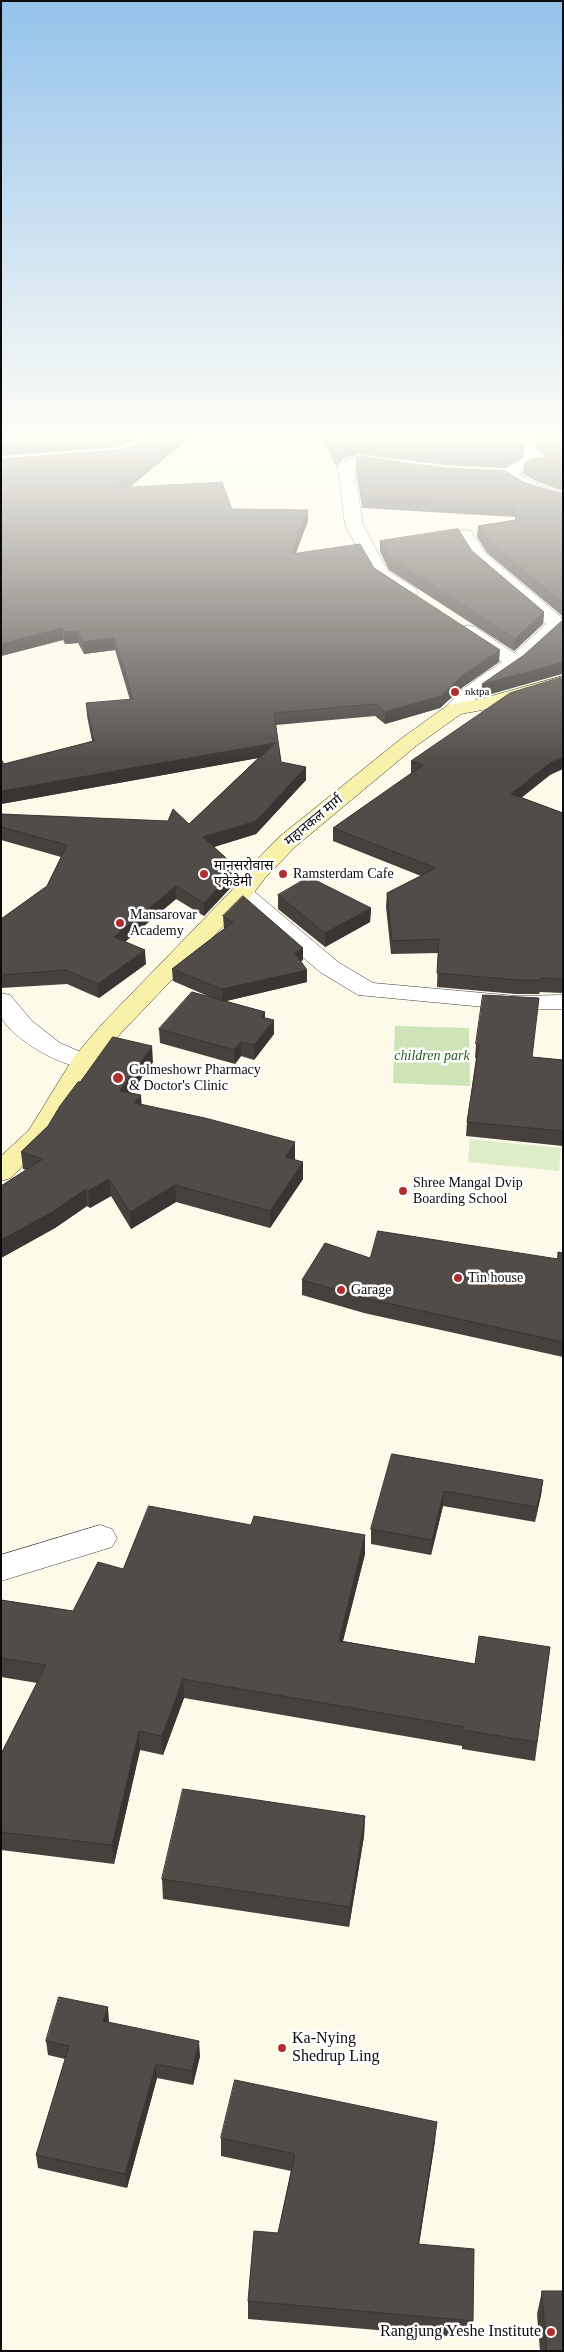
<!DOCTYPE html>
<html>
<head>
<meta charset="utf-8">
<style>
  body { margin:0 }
  #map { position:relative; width:564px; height:2352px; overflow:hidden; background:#fdfaea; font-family:"Times New Roman",serif }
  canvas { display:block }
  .frame { position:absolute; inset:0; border:2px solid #0b0b0b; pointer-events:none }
</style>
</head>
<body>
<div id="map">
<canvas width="564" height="2352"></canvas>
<div class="frame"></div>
</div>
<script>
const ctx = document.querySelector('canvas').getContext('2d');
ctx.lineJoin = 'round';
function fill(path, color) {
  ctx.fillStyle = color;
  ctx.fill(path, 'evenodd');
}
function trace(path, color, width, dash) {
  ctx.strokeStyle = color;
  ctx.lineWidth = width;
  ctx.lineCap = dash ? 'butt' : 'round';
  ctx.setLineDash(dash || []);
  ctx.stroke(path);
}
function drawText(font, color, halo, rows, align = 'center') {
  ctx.font = font + ' "Times New Roman","Noto Sans Devanagari",serif';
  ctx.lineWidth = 5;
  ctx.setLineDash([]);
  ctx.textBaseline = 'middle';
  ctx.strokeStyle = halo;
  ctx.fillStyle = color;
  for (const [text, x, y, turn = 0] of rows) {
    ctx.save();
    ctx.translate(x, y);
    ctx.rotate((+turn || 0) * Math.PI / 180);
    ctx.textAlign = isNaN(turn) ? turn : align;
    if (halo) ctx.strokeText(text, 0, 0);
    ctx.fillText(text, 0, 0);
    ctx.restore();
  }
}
fill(new Path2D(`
  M395,1026L469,1028L470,1086L393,1083Z`), '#cde4b7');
fill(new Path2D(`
  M470,1139L561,1148L559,1171L468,1162Z`), '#dfecc8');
const minor = new Path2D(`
  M514,435H537L539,438L533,448L551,463L549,466L533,468L519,474L537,484L563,493V504C546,500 511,490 501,475L505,468L527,459L516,449L521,441L515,439Z
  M362,456L400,462L402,465L400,468C385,472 368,460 354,469L363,525L388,571L415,588L418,592L415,596H403L372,574L345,525L338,468L345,461Z
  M465,530L471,531L486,554L559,615L563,621V629L522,666L482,693L462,713L455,715L448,713L445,709C459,688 482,676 502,662L461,635L459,631L461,627L468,625L475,627L514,653L546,624L473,561L456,535L459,531Z
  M242,886L250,888L338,962L373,983L516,996L563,995V1009L516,1010L358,995L320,972L234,898L230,893L234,888Z
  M1,993L10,995L32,1021L60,1043L92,1057L96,1062L92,1067C70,1073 9,1038 1,1016C0,1010 1,999 1,993Z
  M100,1525L112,1529L117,1538L112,1547L1,1581V1555Z`);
const secondary = new Path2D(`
  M563,676V688L493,708L461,714L416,746L295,847L265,878L250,898L121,1033L94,1065L48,1141L11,1178L1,1181V1156L29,1130L74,1057L103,1023L234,888L249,868L279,837L402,738L448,705L484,698Z`);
trace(minor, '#3e3e3e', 1);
trace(secondary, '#2d2d2d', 1);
fill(minor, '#fff');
fill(secondary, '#f8f1aa');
fill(new Path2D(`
  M149,435H193L130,487L232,509L308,521L296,553L374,568L499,662L463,687L440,708L385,724L375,716L276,725L281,762L306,780L256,834L214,847L237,868V881L204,916L176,899L125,942L146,964L99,998L67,984L1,988V919L47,886L61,857L1,840V814L189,824L258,758L1,804L4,764L92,741L87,716L86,703L130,700L115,650L84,654L78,643L65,644L63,640L1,656V459L121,450L143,441Z
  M321,435H519L518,442L524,447L523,458L504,468L444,465L359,454L344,458L336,467Z
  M563,435V491L538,482L523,474L524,463L546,457L535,448L536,437Z
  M356,459L525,483L563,494V617L560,614L487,553L477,537L478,526L515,520V517L362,508L356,470Z
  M380,541L472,551L544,612L543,624L514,651L389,570L380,552Z
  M411,761L550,775L521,797L563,813V993L540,992L539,994H516L437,987L438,953L391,954L386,907L387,893L421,876L333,841V828L411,774Z
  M278,895L371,908L370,922L325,947L278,909Z
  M223,916L303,948V960L301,961L307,982L226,1001L265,1012V1018L274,1034L254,1060L241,1056L235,1064L160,1043L159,1029L210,997L173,981L172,969L224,929V928Z
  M476,1044L533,1057L563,1060V1146L466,1136L467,1122L476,1058H475Z
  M153,1062L131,1093L141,1104L295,1159L294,1160L303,1162V1179L270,1228L176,1202L131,1229L111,1196L90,1208L87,1206L55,1228L1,1258V1186L26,1170L23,1169L21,1152L48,1126L80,1082Z
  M558,1252L563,1253V1357L364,1313L302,1295V1280L370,1258L557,1259Z
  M392,1454L543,1480L541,1495L535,1522L443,1506L431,1555L371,1544V1529Z
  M251,1525L365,1535V1554L343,1641L475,1664L550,1647L535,1761L462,1749V1746L184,1698L163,1755L140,1750L114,1864L1,1850V1752H2L37,1683L1,1677V1600L73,1611L123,1569Z
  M365,1816L364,1836L349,1927L163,1899L162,1879Z
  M109,2021V2023L200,2056L193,2085L157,2078L127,2188L38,2168L36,2155L65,2059L48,2055L46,2041Z
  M221,2138L435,2141L419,2245L473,2321L471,2338L248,2319V2301L278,2233L291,2171L221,2156Z
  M542,2291L563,2351H540L537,2314Z`), '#47413e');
fill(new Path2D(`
  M121,435H138L129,443L118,447L1,456V445Z
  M179,435H193L115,499V488Z
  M517,435H519L518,442L515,438Z
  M360,443L359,454L344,458L336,467L337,456L345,447Z
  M524,447L523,458L504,468V457Z
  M308,510V521L291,566V554Z
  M544,612L543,624L514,651L515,639Z
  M62,628L63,640L1,656V644Z
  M78,631V643L65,644L64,632Z
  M114,638L115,650L84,654L83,642Z
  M500,650L499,662L463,687L440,708L385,724V712L463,675Z
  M563,662L562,674L481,697L482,684Z
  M275,743V755L1,804V791Z
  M563,757V769L550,775L510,807L511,794L551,762Z
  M306,767V780L256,834L204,850L203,837Z
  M237,868V881L204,916V903Z
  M176,886V899L114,951V937Z
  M371,908L370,922L325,947V933Z
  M303,948V960L295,965V953Z
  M145,950L146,964L99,998L98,984Z
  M307,970V982L222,1002V989Z
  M265,1012V1026L261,1017Z
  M274,1020V1034L254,1060V1045Z
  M241,1042V1056L235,1064L234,1050Z
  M152,1046L153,1062L121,1107L120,1091Z
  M141,1095L142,1111L135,1103Z
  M295,1142V1159L285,1174V1157Z
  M303,1162V1179L270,1228V1211Z
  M109,1179L111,1196L90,1208L88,1191Z
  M175,1185L176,1202L131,1229L130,1212Z
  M86,1189L87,1206L55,1228L1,1258V1240Z
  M543,1480L541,1495L535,1522L537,1507Z
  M444,1491L443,1506L431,1555L432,1540Z
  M365,1535V1554L338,1660L339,1641Z
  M183,1679L184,1698L163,1755L162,1736Z
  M139,1731L140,1750L114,1864L112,1845Z
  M365,1816L364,1836L349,1927L350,1907Z
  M108,2007L109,2021L104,2036L103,2021Z
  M199,2041L200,2056L193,2085L192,2071Z
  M156,2064L157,2078L127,2188L125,2174Z
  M437,2122L435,2141L416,2263L418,2244Z`), '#393532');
const building = new Path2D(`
  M1,435H121L117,436L1,445Z
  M149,435H179L115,488L222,482L232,509L308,510L291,554L360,544L374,568L500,650L463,675L441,696L385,712L375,704L274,713L281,762L306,767L256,821L203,837L237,868L204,903L176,886L114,937L145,950L98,984L66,970L1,975V919L47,886L67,845L1,827V814L168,821L173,809L189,824L275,743L1,791V759L4,764L94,741L86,703L133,699L114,638L83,642L78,631L64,632L62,628L1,644V459L121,450L143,441Z
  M326,435H517L515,438L524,447L504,457L445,454L360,443L345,447L337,456Z
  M537,435H563V480L539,471L524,463L534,459L550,457L553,453L536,437Z
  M362,457L444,468L505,471L525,483L563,494V604L561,602L488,541L478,526L516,520L515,506L363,497L356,459Z
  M458,529L472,551L544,612L515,639L390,558L380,541Z
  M563,620V662L482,684L524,655Z
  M563,677V757L551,762L511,794L563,813V979L541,978V980H517L437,973L439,939L392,941L387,893L436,868L333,828L423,765L411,761L510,693Z
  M309,877L371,908L325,933L278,895Z
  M243,896L303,948L295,953L307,970L222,989L172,969L233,922L223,916Z
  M192,992L265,1012L261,1017L274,1020L254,1045L241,1042L234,1050L159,1029Z
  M483,995L539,998L532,1057L563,1060V1131L467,1122L479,1044H476Z
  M113,1037L152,1046L120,1091L141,1095L135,1103L205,1118L295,1142L285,1157L303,1162L270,1211L175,1185L130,1212L109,1179L88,1191L86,1189L54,1211L1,1240V1186L43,1159L21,1152L48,1126L60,1106L78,1082H80Z
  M378,1231L558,1259V1252L563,1253V1342L364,1298L302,1280L325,1243L370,1258Z
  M392,1454L543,1480L537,1507L444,1491L432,1540L371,1529Z
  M149,1506L251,1525L254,1516L365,1535L339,1641L475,1664L479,1636L550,1647L537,1742L463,1730L464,1727L183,1679L162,1736L139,1731L112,1845L1,1832V1752H2L46,1665L1,1658V1600L73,1611L98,1562L123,1569Z
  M183,1789L365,1816L350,1907L162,1879Z
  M59,1997L108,2007L103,2021L199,2041L192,2071L156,2064L125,2174L36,2155L69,2046L46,2041Z
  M235,2080L437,2122L418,2244L474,2249L473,2321L248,2301L254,2231L278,2233L295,2154L221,2138Z
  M542,2291H563V2351H547Z`);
fill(building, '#524c48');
trace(building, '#393532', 1);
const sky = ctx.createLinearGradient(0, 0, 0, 764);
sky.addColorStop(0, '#93c2eb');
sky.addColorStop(0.57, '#fefdf6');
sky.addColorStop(1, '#fefdf600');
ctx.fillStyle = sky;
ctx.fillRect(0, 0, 564, 764);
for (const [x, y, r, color] of [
  [455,692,5,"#ae2f32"],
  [204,874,5,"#ae2f32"],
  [283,874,5,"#ae2f32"],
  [120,923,5,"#ae2f32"],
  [118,1078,6,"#ae2f32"],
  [403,1191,5,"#ae2f32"],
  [458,1278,5,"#ae2f32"],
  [341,1290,5,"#ae2f32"],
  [282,2048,5,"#ae2f32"],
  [551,2332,5,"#ae2f32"]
]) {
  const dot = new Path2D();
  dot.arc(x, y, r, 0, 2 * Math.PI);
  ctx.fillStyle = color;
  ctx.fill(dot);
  trace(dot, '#fff', 2);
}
drawText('11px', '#0b0b0b', '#fff', [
  ["nktpa",465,692]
], 'left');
drawText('14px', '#0b0b0b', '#fff', [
  ["महानकल मार्ग",314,821,-40]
]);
drawText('14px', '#0b0b0b', '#fff', [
  ["मानसरोवास",214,866],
  ["एकेडेमी",214,882],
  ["Ramsterdam Cafe",293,874],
  ["Mansarovar",130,915],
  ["Academy",130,931],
  ["Golmeshowr Pharmacy",129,1070],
  ["& Doctor's Clinic",129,1086],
  ["Shree Mangal Dvip",413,1183],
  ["Boarding School",413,1199],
  ["Tin house",468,1278],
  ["Garage",351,1290]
], 'left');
drawText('italic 14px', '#2c5c21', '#fff', [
  ["children park",432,1056]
]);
drawText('16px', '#0b0b0b', '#fff', [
  ["Ka-Nying",292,2039],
  ["Shedrup Ling",292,2057],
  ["Rangjung Yeshe Institute",541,2332,"right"]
], 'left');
</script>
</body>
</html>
